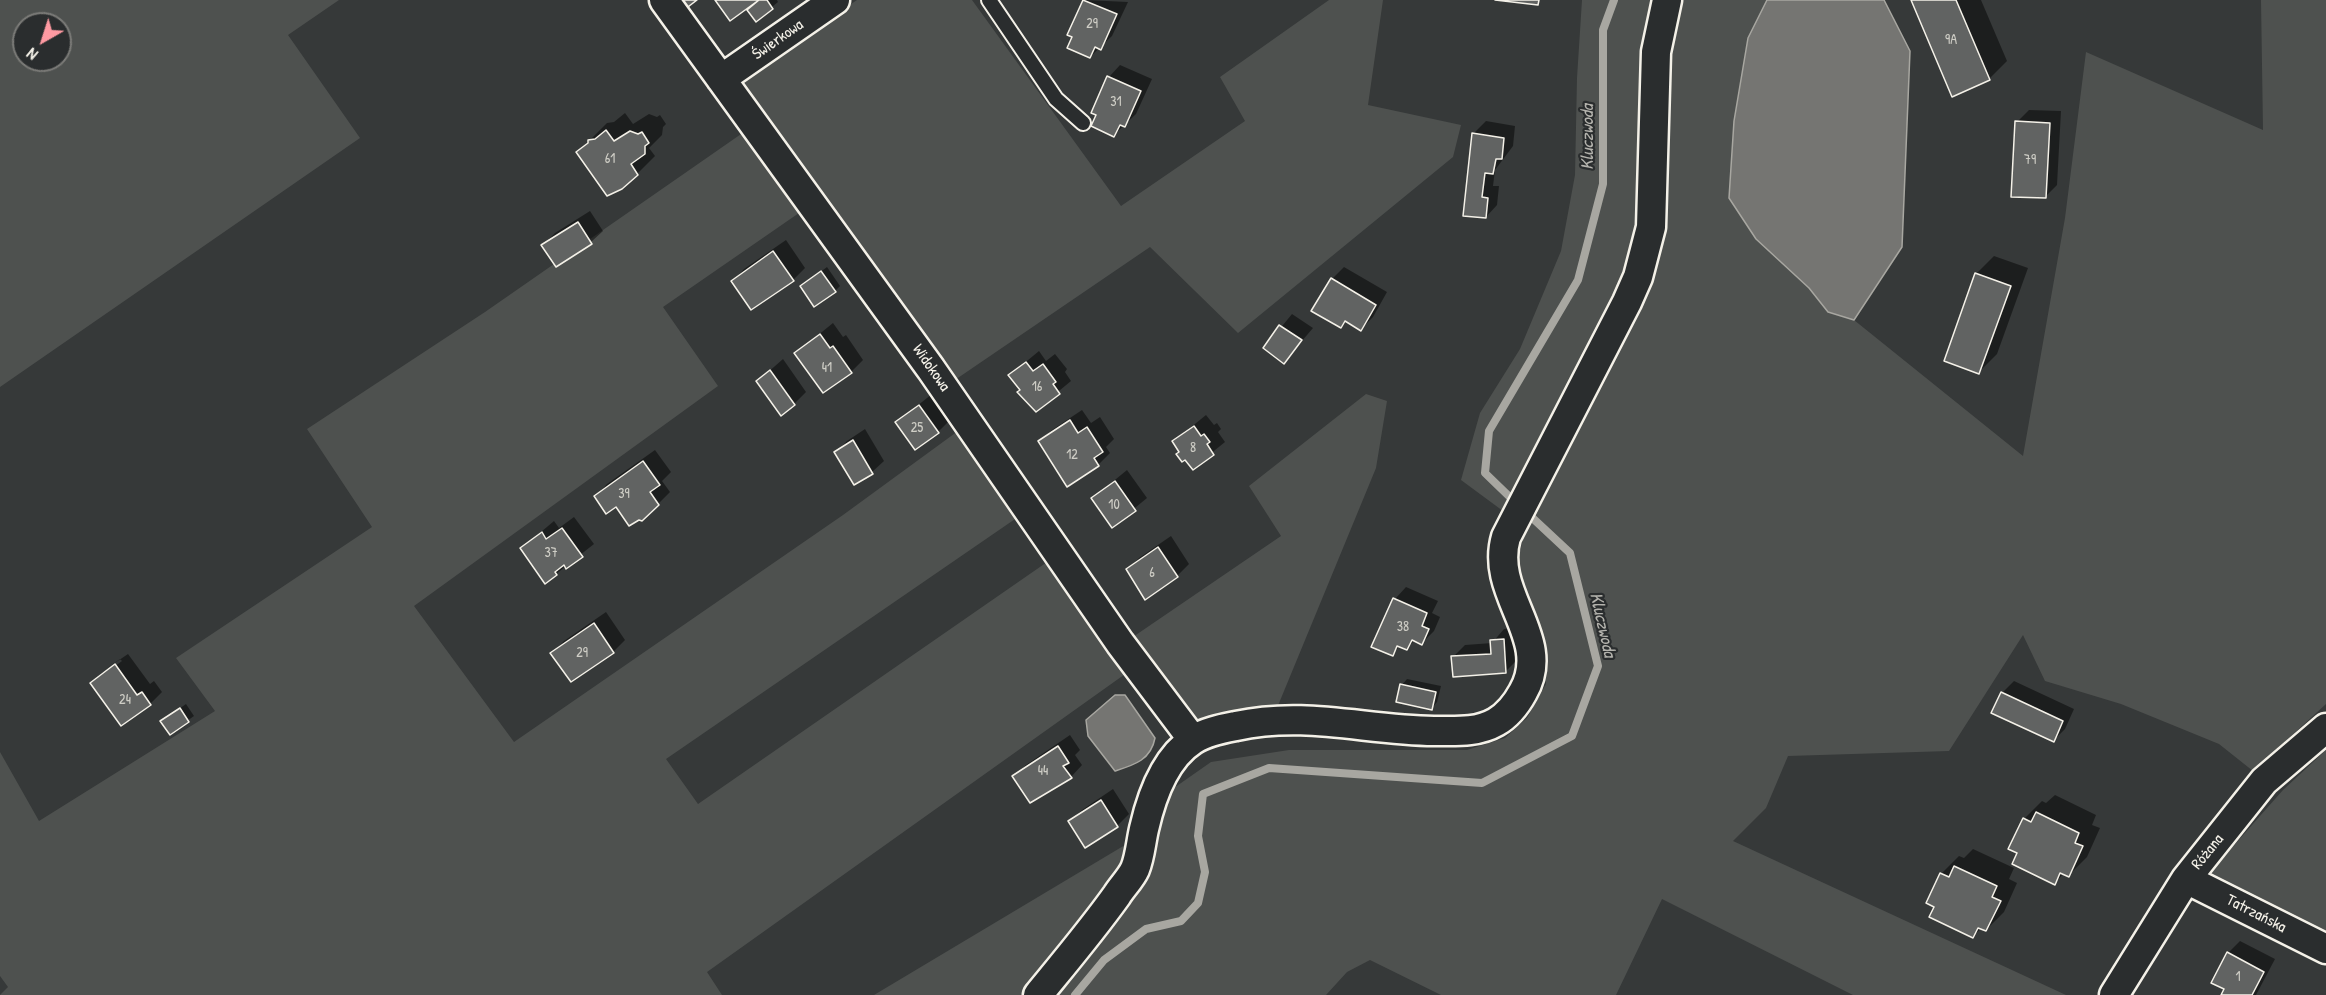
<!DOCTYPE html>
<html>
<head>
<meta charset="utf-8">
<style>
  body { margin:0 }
  #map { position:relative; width:2326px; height:995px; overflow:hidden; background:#363939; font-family:"Patrick Hand",sans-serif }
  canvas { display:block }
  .north { position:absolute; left:12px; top:12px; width:60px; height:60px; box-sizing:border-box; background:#2a2d2e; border:2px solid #7b7b78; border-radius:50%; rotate:219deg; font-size:16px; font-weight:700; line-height:24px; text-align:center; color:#f4f1e8 }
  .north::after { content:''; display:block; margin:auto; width:21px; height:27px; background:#ff9aa2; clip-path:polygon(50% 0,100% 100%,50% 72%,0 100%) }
</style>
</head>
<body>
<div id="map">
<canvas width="2326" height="995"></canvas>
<div class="north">N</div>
</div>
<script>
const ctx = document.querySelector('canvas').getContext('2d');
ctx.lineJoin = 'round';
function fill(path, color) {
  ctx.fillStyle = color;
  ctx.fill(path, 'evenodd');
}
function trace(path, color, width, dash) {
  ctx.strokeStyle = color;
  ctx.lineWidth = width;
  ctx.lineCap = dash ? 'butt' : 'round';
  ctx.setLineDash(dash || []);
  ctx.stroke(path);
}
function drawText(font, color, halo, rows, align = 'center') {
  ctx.font = font + ' "Patrick Hand",sans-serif';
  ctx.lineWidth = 4.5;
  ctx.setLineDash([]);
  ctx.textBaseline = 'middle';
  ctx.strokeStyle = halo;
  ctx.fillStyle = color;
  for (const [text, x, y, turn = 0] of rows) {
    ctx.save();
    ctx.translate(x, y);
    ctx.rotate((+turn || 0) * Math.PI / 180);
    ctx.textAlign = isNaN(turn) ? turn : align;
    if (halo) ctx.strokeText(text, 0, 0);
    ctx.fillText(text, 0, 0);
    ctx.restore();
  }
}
fill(new Path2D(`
  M0,0H339L288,35L360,138L0,387ZM24,24H60V60H24Z
  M857,0H972L1121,206L1245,121L1220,77L1329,0H1383L1368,105L1461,125L1453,157L1238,333L1150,247L949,384L739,80Z
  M1582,0H1767L1748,38L1756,239L1809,288L1828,312L1854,320L2023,456L2065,218L2086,52L2263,130L2261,0H2326V704L2253,771L2219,744L2121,704L2045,681L2023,635L1949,751L1788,756L1766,808L1733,841L2066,995H1853L1662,899L1616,995H1441L1370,960L1347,972L1326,995H1049L1171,790L1211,762L1289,750H1467L1505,738L1527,718L1546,684L1545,643L1515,570L1526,528L1461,480L1480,413L1520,349L1561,251L1575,175L1577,78Z
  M744,132L799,213L663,307L718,386L414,606L514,742L843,515L958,431L1018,517L666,759L698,804L1050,560L1128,672L707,972L722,995H0L8,987L0,976V752L39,821L215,711L176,658L372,527L307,429L485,312Z
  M1366,394L1387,401L1376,468L1277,708L1202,724L1176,712L1127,641L1281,536L1249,486Z
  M2326,750V936L2206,877L2283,790Z
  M1125,845L1115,880L1022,995H874Z`), '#4e514f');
const water = new Path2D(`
  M1767,0H1884L1910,51L1902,247L1854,320L1828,312L1809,288L1756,239L1729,198L1734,121L1748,38Z
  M1115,695H1125L1155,738C1151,760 1134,765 1115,771L1088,736L1086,720Z`);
fill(water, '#757572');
trace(water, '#a8a7a1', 1.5);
fill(new Path2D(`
  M717,0H777L778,2L756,20L747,7Z
  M1085,0L1128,2L1112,36L1090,57L1074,36L1069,34Z
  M1913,0H1981L2007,61L1989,79Z
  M1120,65L1152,79L1136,114L1114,135L1109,77Z
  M2029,110L2061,111L2057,185L2045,197L2017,122Z
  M625,113L633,124L649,114L657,117L660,115L666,124L663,127L662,135L649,148L655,156L637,174L578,152L607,123L614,122Z
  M1486,121L1515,126L1513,146L1495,170L1493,186H1499L1497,205L1486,217L1465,215L1474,133Z
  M590,211L603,231L591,242L543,245L555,233Z
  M786,240L805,268L793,280L733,281L744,269Z
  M1994,256L2028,268L1997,354L1979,372L1976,274Z
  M827,267L840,286L835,291L802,286Z
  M1344,267L1387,292L1373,317L1361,329L1346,320L1341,326L1314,310L1332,279Z
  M1292,314L1313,328L1284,362L1265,347Z
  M833,323L843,337L846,335L863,360L851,372L796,353Z
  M1039,351L1046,361L1055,354L1067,369L1065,372L1071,381L1036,410L1010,375Z
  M783,359L806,392L794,404L758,381Z
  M932,394L950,420L938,432L897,422Z
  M1082,410L1091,423L1100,417L1114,439L1106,447L1110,453L1098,465L1040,441L1052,430Z
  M1206,415L1214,425L1217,423L1221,429L1218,432L1225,442L1193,468L1174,441Z
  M865,429L884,461L872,472L854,483L836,452L847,441Z
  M655,450L671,472L662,481L670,492L658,504L616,505L596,496L607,484Z
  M1127,470L1147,498L1113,526L1093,498Z
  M574,517L594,544L556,574L522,548L554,521L559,528Z
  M1171,536L1189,564L1177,576L1127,570L1139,558Z
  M1406,587L1438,601L1432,613L1440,617L1434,631L1422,643L1415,640L1407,648L1400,646L1392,654L1395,599Z
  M606,612L625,640L613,652L571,680L552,653L564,641Z
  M1515,628L1517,660L1505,672L1453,657L1465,645L1492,643L1504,629Z
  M128,654L150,684L154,681L162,692L150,704L91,683L103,672V675L122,661L120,659L103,671Z
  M1407,679L1441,686L1437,702L1432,708L1402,685Z
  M2014,681L2074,709L2065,729L2053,741L2002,693Z
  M186,704L194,716L170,733L162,721Z
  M1070,735L1080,750L1075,755L1082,765L1071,777L1014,776L1026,765Z
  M1113,789L1129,814L1117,826L1070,821L1082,810Z
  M2055,795L2096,815L2092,825L2100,828L2087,857L2069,875L2064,873L2055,883L2024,819L2042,801L2046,803Z
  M1973,849L2014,868L2009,879L2017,883L2004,912L1986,930L1982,928L1973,936L1936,907L1941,874L1959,856L1964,858Z
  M2240,941L2275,959L2256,995H2223L2226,989L2228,953Z`), '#0007');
trace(new Path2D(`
  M1516,503L1485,473L1489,431L1578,280L1603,184V30L1614,0
  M1075,995L1104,960L1146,929L1181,921L1198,903L1205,872L1198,836L1203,794L1269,768L1482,783L1572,736L1598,666L1570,553L1525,511`), '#a8a7a1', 8);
const building = new Path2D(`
  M677,0H697L684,10Z
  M715,0H759L730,21Z
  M759,0H767L773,9L756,22L747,10Z
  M1083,0L1117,14L1101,50L1095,47L1090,58L1067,48L1072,37L1067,35Z
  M1495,0H1539L1538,5Z
  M1911,0H1956L1990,80L1952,97Z
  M1107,76L1141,91L1125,127L1120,125L1114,137L1091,126L1096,115L1091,113Z
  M2015,121L2050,123L2046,198L2011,197Z
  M606,130L614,141L630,131L638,134L642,132L649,143L645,146V154L631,164L638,175L622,189L607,196L576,152L588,143V140L595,139Z
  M1472,133L1504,138L1502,159H1496L1493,174L1485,173L1482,197L1488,198L1486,218L1463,216Z
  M578,222L592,244L556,267L541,245Z
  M773,251L794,281L751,310L731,281Z
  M821,271L836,292L814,307L800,286Z
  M1975,273L2011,286L1979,374L1944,361Z
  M1331,278L1376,305L1361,331L1345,321L1341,328L1311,311Z
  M1279,325L1302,340L1284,364L1263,348Z
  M820,334L830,348L833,346L852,373L823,393L794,353Z
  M1026,362L1033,371L1043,364L1056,382L1053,384L1060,394L1036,412L1017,392L1020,390L1008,375Z
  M770,370L795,405L781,416L756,381Z
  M919,405L939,433L915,450L895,422Z
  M1070,420L1078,433L1087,427L1103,452L1094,458L1099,466L1067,487L1038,441Z
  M1194,426L1201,436L1204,434L1210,442L1207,444L1214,455L1193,470L1185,460L1182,462L1176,454L1179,452L1172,441Z
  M853,440L873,474L854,485L834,452Z
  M643,461L660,485L650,492L659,505L642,521L639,520L629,526L616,507L606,514L594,496Z
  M1115,481L1136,511L1112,528L1091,498Z
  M562,528L583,557L566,569L564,565L555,572L557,575L545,584L520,548L542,532L546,539Z
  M1158,547L1178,577L1145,600L1126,569Z
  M1393,598L1427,613L1422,626L1429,629L1422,645L1412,640L1407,650L1397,646L1393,656L1371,647Z
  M594,623L614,653L571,682L550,653Z
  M1504,639L1506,673L1453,677L1451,656L1491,654L1490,640Z
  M115,664L137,695L142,692L151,705L121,726L90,683Z
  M1400,684L1436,692L1432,710L1396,702Z
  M2001,692L2063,721L2054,742L1991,713Z
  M180,708L189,722L170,735L160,721Z
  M1058,746L1069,763L1063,766L1072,778L1030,803L1012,776Z
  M1101,800L1118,827L1085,848L1068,821Z
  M2036,812L2079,833L2075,843L2083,846L2069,877L2060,873L2055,885L2012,864L2017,853L2008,849L2023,818L2031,822Z
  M1954,866L1997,886L1992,897L2001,901L1986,931L1978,928L1973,938L1929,917L1934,907L1926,903L1940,873L1949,877Z
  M2227,952L2264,972L2252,995H2221L2224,989L2211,983Z`);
fill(building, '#616362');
trace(building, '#f4f1e8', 1.5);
const lane = new Path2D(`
  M989,0L1056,99L1083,123`);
const street = new Path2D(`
  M664,0L931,369L1120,643L1193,740
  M721,79L835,0
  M2186,879L2326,949
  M1038,995C1065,962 1092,930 1117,895C1122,887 1131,878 1135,869C1140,857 1141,842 1144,829C1151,798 1165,758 1193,740C1205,732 1221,729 1236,726C1306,711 1364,730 1434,731C1455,731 1477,733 1496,722C1508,715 1516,705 1523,692C1554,638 1489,595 1506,537L1627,302L1638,277L1651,227L1656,52L1667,0
  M2114,995L2186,879L2264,781L2326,728`);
trace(lane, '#f4f1e8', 18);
trace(street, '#f4f1e8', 33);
trace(lane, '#2a2d2e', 14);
trace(street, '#2a2d2e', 28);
drawText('14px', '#cfcec6', null, [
  ["29",1092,24],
  ["9A",1951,40],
  ["31",1116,102],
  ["61",610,159],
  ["79",2030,160],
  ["41",827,368],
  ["16",1037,387],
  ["25",917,428],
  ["8",1193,448],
  ["12",1072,455],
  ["39",624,494],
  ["10",1114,505],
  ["37",551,553],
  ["6",1152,573],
  ["38",1403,627],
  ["29",582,653],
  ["24",125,700],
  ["44",1043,771],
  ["1",2238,977]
]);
drawText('16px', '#f4f1e8', '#2a2d2e', [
  ["Świerkowa",778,40,-35],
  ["Widokowa",931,368,55],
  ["Różana",2208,852,-51],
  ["Tatrzańska",2256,914,27]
]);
drawText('italic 18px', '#b4b3ad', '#2a2d2e', [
  ["Kluczwoda",1588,137,-90],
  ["Kluczwoda",1602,625,77]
]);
</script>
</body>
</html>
